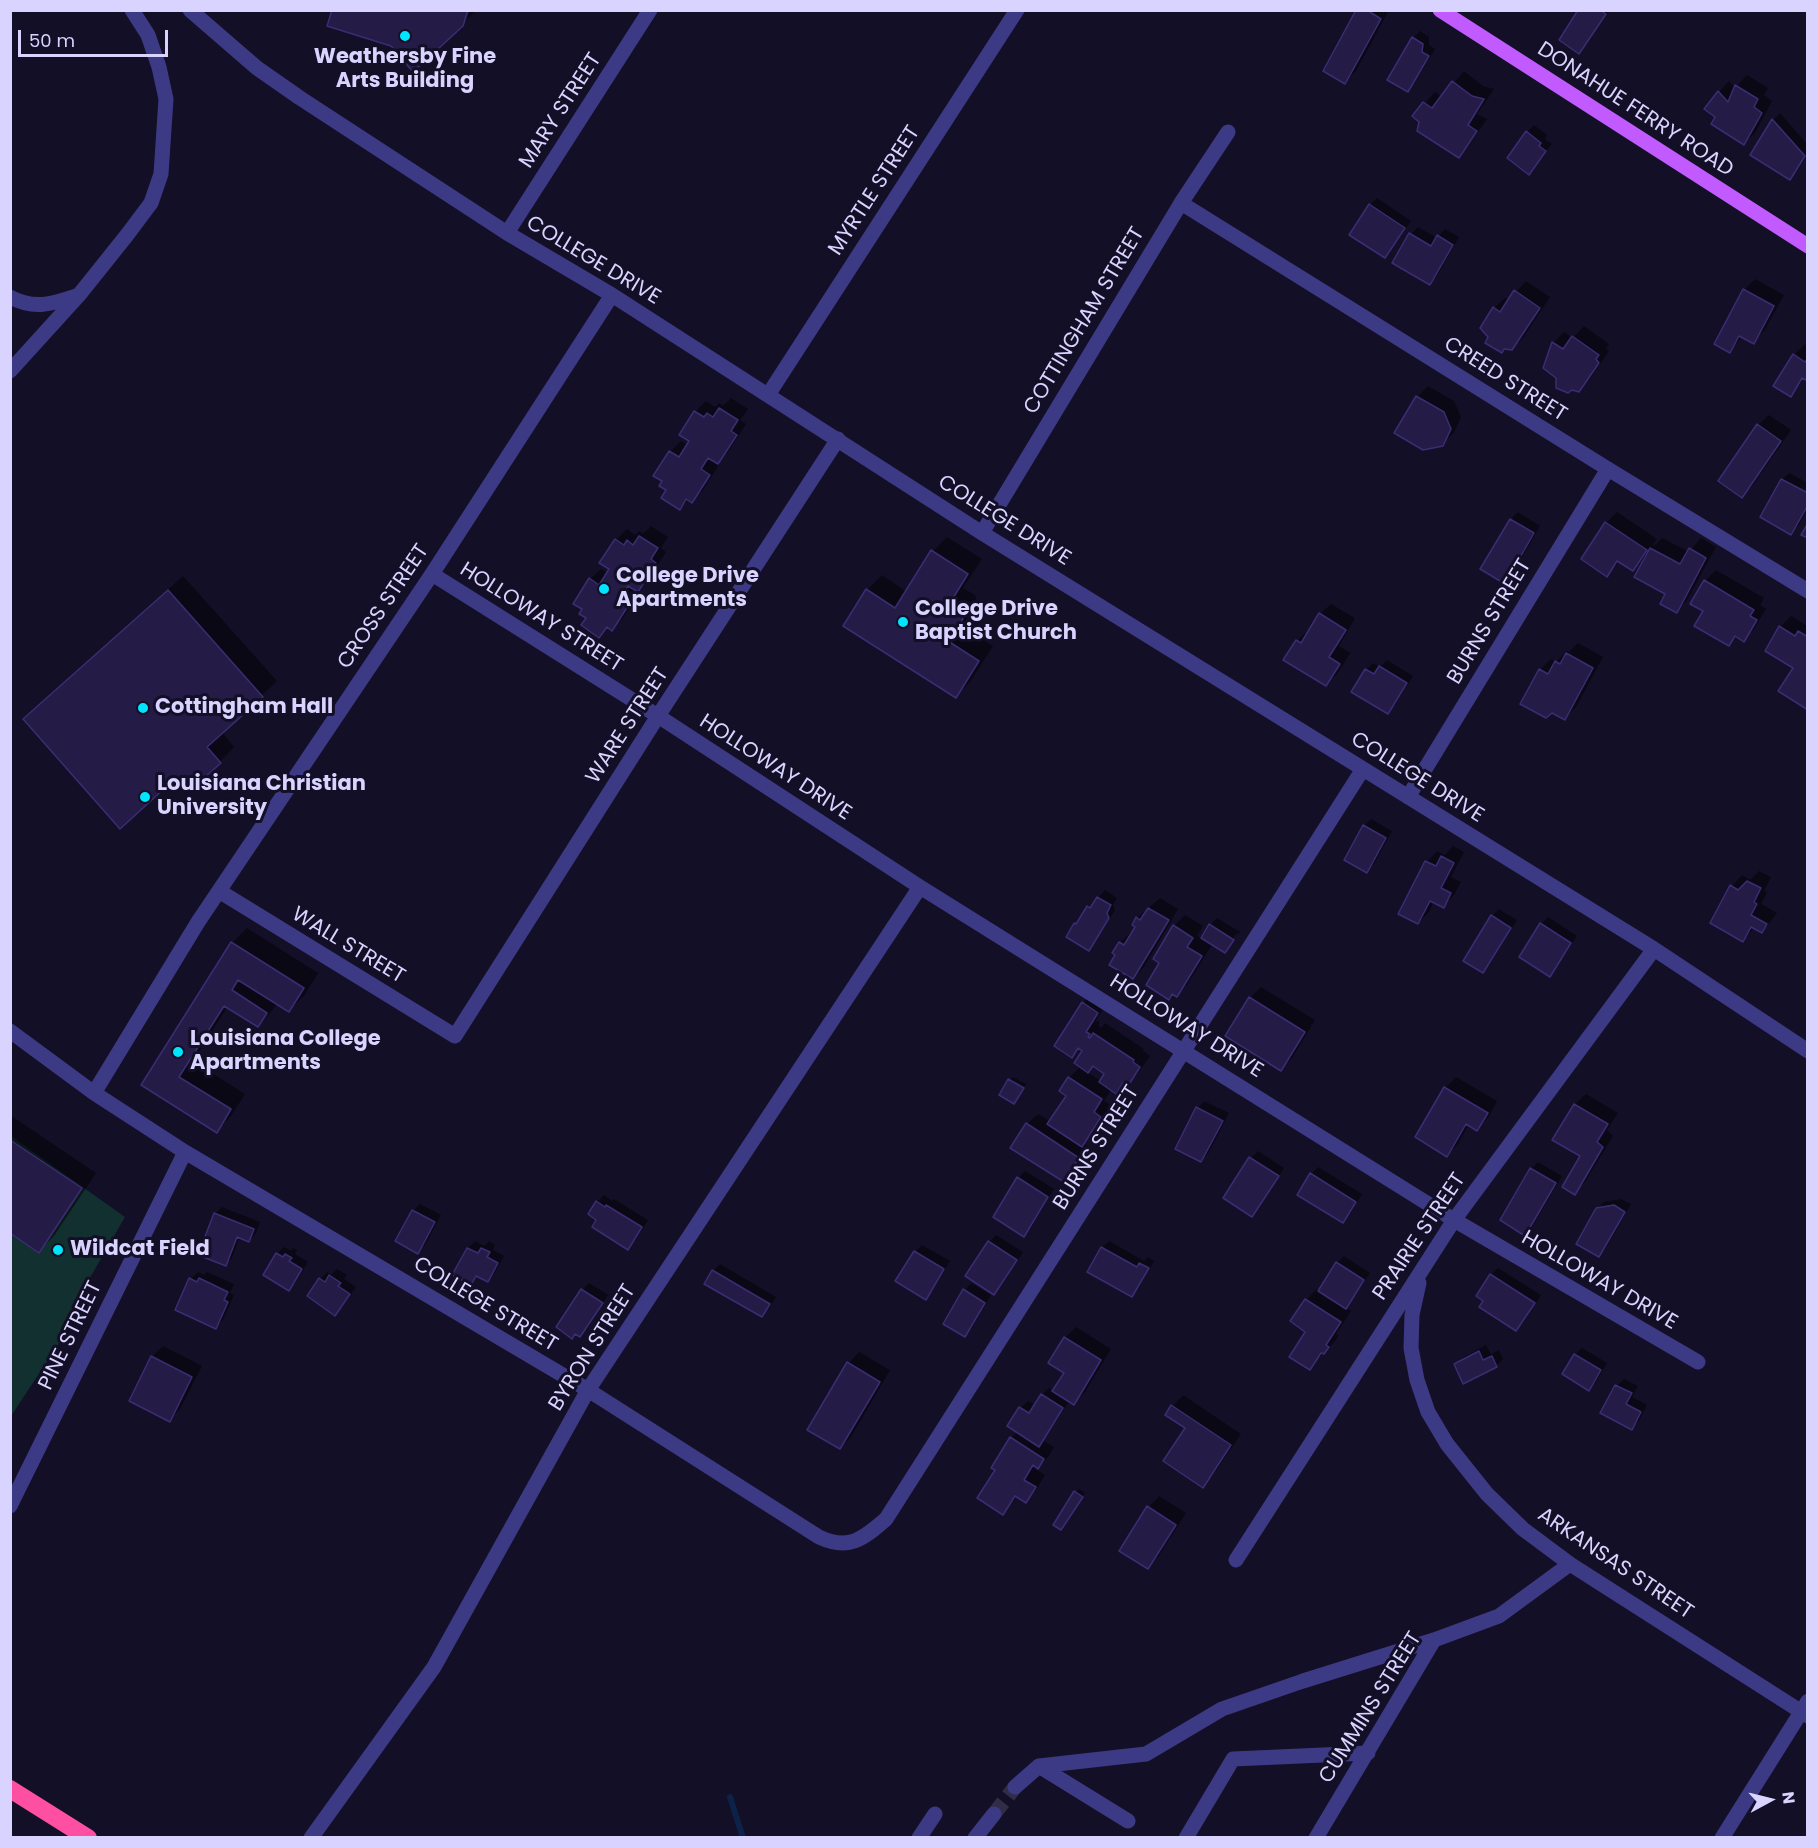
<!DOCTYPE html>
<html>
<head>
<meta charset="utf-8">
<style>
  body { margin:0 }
  #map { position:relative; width:1818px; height:1848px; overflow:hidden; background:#130f26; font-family:Poppins,sans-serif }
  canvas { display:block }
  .frame { position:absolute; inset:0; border:12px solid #d9d4ff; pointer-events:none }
  .north { position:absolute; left:1740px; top:1770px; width:60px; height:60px; -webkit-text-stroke:4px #130f26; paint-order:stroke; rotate:83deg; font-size:16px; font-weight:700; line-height:24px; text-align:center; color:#d9d4ff }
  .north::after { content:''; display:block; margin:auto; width:21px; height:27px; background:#d9d4ff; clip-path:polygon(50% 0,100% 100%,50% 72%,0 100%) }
  .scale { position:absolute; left:18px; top:30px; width:150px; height:27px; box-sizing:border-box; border:3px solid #d9d4ff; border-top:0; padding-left:8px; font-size:18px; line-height:21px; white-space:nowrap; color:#d9d4ff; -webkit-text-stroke:4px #130f26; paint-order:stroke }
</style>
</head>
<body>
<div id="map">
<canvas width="1818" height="1848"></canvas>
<div class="frame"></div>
<div class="north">N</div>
<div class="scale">50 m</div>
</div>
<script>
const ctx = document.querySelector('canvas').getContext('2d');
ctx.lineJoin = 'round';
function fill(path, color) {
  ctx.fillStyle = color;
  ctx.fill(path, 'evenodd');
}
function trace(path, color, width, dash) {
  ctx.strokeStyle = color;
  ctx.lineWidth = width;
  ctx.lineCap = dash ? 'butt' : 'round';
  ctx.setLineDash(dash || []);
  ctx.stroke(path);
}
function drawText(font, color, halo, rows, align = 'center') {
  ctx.font = font + ' Poppins,sans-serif';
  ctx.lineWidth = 6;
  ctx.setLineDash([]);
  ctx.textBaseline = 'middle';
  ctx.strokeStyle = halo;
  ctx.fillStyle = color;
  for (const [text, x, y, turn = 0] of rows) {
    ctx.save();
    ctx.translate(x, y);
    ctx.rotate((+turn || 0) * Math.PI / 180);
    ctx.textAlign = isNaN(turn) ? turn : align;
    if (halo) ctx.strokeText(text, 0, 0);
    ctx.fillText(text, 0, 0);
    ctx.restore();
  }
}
fill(new Path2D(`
  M11,1136L125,1217L87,1283L62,1339L11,1416Z`), '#12302f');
fill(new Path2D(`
  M470,10H476L466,21Z
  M1358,10H1389L1356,71L1345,82Z
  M1580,10H1609L1586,45L1579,52Z
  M1420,31L1429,37V45L1435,49L1414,84L1407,91L1413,38Z
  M1464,71L1483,86L1494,89L1477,114L1487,119L1469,145L1459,156L1414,116L1435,92L1442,97Z
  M1747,75L1768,88L1764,95L1772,101L1755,133L1744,143L1717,117L1719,92L1729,81L1735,88Z
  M1780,113L1808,145V154L1797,171L1790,178L1773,120Z
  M1534,125L1547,135L1545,139L1552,144L1529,173L1527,132Z
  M1377,198L1411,221L1391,250L1384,257L1370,205Z
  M1418,227L1437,238L1445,229L1459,237L1437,276L1430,283L1394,262L1411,234Z
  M1755,279L1784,295L1764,331L1753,342L1743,336L1730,351L1744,290Z
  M1526,281L1550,297L1523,338L1512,349L1505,348L1494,308L1505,298L1509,300Z
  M1584,326L1609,344L1606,348L1609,351L1590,379L1579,390L1544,368L1553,343L1564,332L1573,338Z
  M1805,344L1808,346V380L1805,378L1790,395L1775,385L1794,355Z
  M1428,386L1454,401L1461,417L1454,433L1442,444L1396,432L1417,397Z
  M731,398L748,409L740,420L746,424L728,452L718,462L720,463L703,490L692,501L688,499L679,508L668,490L670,452L681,441L688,445L691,441L695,412L706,401L715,407L719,403L723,406Z
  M1769,415L1791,430L1753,485L1742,496L1758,425Z
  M1789,473L1808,483V509L1798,526L1791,533L1762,517L1782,480Z
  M1518,512L1540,526L1512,575L1505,582L1482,569L1511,519Z
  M1617,512L1657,539L1653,545L1654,546L1662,538L1689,552L1701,538L1716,547L1687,600L1677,611L1646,556L1633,569L1620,561L1607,575L1606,523Z
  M651,526L668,537L661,548L666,552L648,580L638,590L640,591L623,618L612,629L609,627L599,636L588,617L590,579L601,569L608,573L611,569L616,540L627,529L635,535L639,531L643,534Z
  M947,537L982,559L963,588L975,595L977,603L962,626L993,646L970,682L955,697L867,590L882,575L907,592L933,551Z
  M1716,570L1764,598L1760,605L1766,609L1754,629L1744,640L1737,636L1729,645L1705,611L1692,603L1705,581Z
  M183,576L277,681L222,732L234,747L220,762L177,775L40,705Z
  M1331,604L1355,618L1339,646L1350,653L1337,674L1326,684L1297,641L1308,630L1310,631L1320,614Z
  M1791,616L1806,625L1808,624V708L1795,668L1767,650L1780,627Z
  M1578,643L1603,657L1576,707L1565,718L1552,712L1540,670L1551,659L1556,662L1567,651L1569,652Z
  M1387,660L1413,676L1395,705L1388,712L1353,692L1366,670L1373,663L1380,667Z
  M1371,819L1392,831L1374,864L1367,871L1364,826Z
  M1453,846L1464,852L1451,877L1461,882L1454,895L1443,906L1434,901L1429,912L1418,923L1400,913L1427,862L1437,851L1445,855Z
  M1759,871L1771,877L1764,891L1767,892L1761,904L1777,913L1772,920L1762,931L1755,927L1743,940L1732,886L1742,875L1750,880Z
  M1105,890L1117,898L1113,905L1115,910L1095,942L1089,949L1075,924Z
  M1160,898L1178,909L1144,967L1133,978L1120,943L1131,932L1133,933L1137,926V918Z
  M1499,909L1517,920L1490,964L1483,971L1492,916Z
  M1185,915L1203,926L1197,936L1202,939L1210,925L1217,918L1240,932L1239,934L1237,933L1228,945H1231L1225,951L1213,943L1187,985L1177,995L1173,993L1169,998L1161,962L1174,926Z
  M1548,917L1577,936L1556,968L1549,975L1541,924Z
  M247,928L318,973L304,996L289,1010L277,1003L272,1011L258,1025L228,1006L193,1061L245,1094L231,1116L217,1131L143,1084L232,943Z
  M1261,987L1315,1020L1292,1058L1281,1069L1250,998Z
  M1094,992L1108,1001L1096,1020L1100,1023L1098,1025L1101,1028L1105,1023L1144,1049L1142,1050L1150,1056L1138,1073L1127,1084L1125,1083L1116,1092L1112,1089L1104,1101L1111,1105L1092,1134L1083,1143L1089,1147L1074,1170L1064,1180L1027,1124L1038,1114L1051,1122L1068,1096L1069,1078L1081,1066L1084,1050L1080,1048L1072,1056L1083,1003ZM1094,1065L1106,1074L1101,1081L1087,1072Z
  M1013,1077L1026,1084L1014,1102L1001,1095Z
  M1456,1077L1497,1101L1488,1118L1477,1129L1469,1124L1458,1144L1447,1155L1445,1088Z
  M1586,1094L1618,1113L1607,1130L1613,1136L1585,1182L1574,1193L1582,1156L1554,1139L1575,1104Z
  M1204,1101L1229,1113L1208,1154L1201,1161L1198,1108Z
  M10,1115L96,1173L54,1236L39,1251L10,1232Z
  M1258,1151L1284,1168L1259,1208L1252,1215L1225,1197L1251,1158Z
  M1538,1162L1562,1176L1532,1227L1525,1234L1531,1169Z
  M1318,1167L1362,1194L1350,1214L1343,1221L1311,1174Z
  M1025,1171L1054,1189L1031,1228L1024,1235L1018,1178Z
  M604,1195L612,1201L614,1199L648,1220L635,1241L628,1248L598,1219L597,1202Z
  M1621,1199L1631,1204L1606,1248L1599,1255L1597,1209L1604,1202Z
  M420,1204L441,1215L425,1245L418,1252L413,1211Z
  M222,1207L260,1222L256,1233L249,1240L240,1236L232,1258L225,1265L215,1214Z
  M996,1235L1023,1252L1001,1286L994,1293L989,1242Z
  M475,1241L484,1246L489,1241L495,1245L493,1250L504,1256L494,1274L487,1281L478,1276L470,1284L454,1274L468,1248Z
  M1109,1241L1144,1261L1148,1257L1154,1261L1139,1288L1132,1295L1102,1248Z
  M922,1245L950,1261L932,1291L925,1298L915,1252Z
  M284,1247L291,1251L293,1248L297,1250L295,1254L308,1262L296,1282L289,1289L265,1274L277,1254Z
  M1344,1256L1370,1273L1352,1300L1345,1307L1351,1311L1336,1334L1339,1335L1335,1341L1309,1368L1308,1331L1293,1321L1307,1299L1317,1289L1320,1290L1337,1263Z
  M720,1264L776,1297L769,1309L762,1315L713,1271Z
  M1498,1268L1541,1295L1523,1323L1516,1330L1485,1300L1491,1275Z
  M337,1269L347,1275L344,1279L356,1287L342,1307L335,1314L320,1279L327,1272L331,1275Z
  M198,1272L204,1275L207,1272L234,1284L230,1293L234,1295L223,1320L216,1327L191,1279Z
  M589,1283L608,1295L587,1329L580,1335L582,1290Z
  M971,1283L991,1295L972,1328L965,1335V1290Z
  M1076,1327L1111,1349L1085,1392L1074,1403L1070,1400L1043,1441L1054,1447L1049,1456L1038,1467L1036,1465L1034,1468L1045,1475L1036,1490L1025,1501L1018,1496L1003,1513L997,1469L1011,1438L1018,1431L1009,1426L1021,1408L1028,1401L1035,1405L1042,1395L1049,1388L1054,1391L1066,1372L1065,1338Z
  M1486,1345L1491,1354L1499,1350L1503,1359L1496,1366L1455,1365L1462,1358Z
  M163,1346L202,1366L180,1409L169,1420L152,1357Z
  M1582,1348L1607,1363L1596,1382L1589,1389L1575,1355Z
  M859,1352L890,1370L851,1437L840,1448L849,1363Z
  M1624,1379L1638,1386L1632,1397L1647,1405L1639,1421L1632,1428L1602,1413L1617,1386Z
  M1183,1395L1241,1434L1213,1475L1203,1486L1187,1427L1173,1406Z
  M1079,1489L1085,1493L1061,1528L1055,1524Z
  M1159,1496L1186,1513L1158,1557L1147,1567L1121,1550L1149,1507Z`), '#0007');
trace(new Path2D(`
  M730,1797L743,1838`), '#0c2248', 6);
const building = new Path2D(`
  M332,10H468L463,26L413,72L391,46L327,26Z
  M1356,10H1367L1381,19L1345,84L1323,71Z
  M1578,10H1600L1606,14L1579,54L1559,40Z
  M1412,37L1423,44L1422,52L1429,56L1408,92L1387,80Z
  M1452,81L1472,96L1484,99L1468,125L1477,131L1459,158L1417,131L1419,122L1412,116L1423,102L1432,108Z
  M1735,85L1758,99L1754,107L1762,113L1744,145L1711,124L1715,117L1704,109L1718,91L1728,102Z
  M1772,119L1805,156L1790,180L1750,155Z
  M1526,131L1541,143L1539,146L1546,151L1529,175L1507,158Z
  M1369,204L1405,228L1385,258L1349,235Z
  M1409,233L1431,246L1437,235L1453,245L1430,285L1392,263Z
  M1743,289L1774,306L1754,344L1739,336L1730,353L1714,344Z
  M1514,290L1540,308L1512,350L1504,349L1502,353L1485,343L1488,337L1480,328L1493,307L1500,312Z
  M1572,336L1599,355L1596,359L1599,363L1579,392L1572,390L1568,393L1556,388V378L1543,368L1552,342L1563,349Z
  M1793,354L1805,362L1808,358V381L1802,378L1791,397L1773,386Z
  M1416,396L1444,412L1451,429L1443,446L1423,450L1394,433Z
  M719,408L738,420L731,431L737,435L718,464L708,458L701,469L710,475L692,503L686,499L680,510L661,498L666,490L659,486L662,481L653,476L669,451L679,457L689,441L679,435L694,411L704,417L707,413L713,417Z
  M1757,424L1781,441L1742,498L1718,481Z
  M1781,479L1808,493V505L1791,535L1760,517Z
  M1510,519L1534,533L1505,584L1480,569Z
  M1605,522L1647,550L1633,571L1617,561L1607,577L1581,559Z
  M1808,523V538L1801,535Z
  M639,536L658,548L651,559L656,563L638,592L628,586L621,596L630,603L612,631L607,627L599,638L581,625L586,618L579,614L582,609L573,604L589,578L599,585L609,569L599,563L615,539L624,545L627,540L633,545Z
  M1650,548L1680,564L1689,548L1706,558L1677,613L1660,604L1665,594L1634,577Z
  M931,550L968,574L950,603L961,610L963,619L948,641L979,661L956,698L843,626L866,589L895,608Z
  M1704,580L1754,610L1750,616L1757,620L1744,642L1735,636L1729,646L1694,626L1703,611L1690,604Z
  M168,590L263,697L207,747L221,763L189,791L177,777L120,829L23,719Z
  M1319,613L1346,630L1329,657L1340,664L1326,686L1283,660L1296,640L1301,643Z
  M1779,626L1795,636L1798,631L1808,637V710L1778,691L1793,668L1765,651Z
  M1566,653L1593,668L1565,720L1552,713L1546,718L1520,704L1539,669L1548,674L1555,661L1560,664Z
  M1379,666L1407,683L1388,714L1351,692L1365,669L1374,674Z
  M1363,825L1386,838L1367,873L1344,860Z
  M1441,856L1454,863L1441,888L1451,893L1444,908L1430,901L1418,924L1398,914L1425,861L1436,866Z
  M1747,881L1761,888L1754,902L1757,904L1751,915L1767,924L1762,933L1751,927L1743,942L1710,923L1730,885L1738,890Z
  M1097,897L1111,905L1107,913L1109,918L1089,951L1066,937L1074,923L1076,924L1087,906L1090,908Z
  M1148,908L1169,920L1133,979L1109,965L1115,955L1112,953L1119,942L1124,945L1135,927L1132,925L1136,917L1140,920Z
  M1491,915L1511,928L1483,973L1463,961Z
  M1540,923L1571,943L1550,977L1519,957Z
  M1209,924L1234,940L1225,953L1201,938Z
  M1173,925L1193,938L1187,947L1202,956L1177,997L1172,994L1169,1000L1146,985L1159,963L1153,959Z
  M231,942L304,988L289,1012L238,980L232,990L267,1013L258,1027L224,1006L179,1077L231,1109L217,1133L141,1085Z
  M1249,997L1305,1032L1281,1071L1225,1036Z
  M1082,1002L1098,1013L1086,1032L1090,1034L1088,1037L1090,1038L1093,1033L1134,1060L1133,1062L1140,1067L1128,1086L1123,1083L1116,1094L1099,1082L1104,1074L1093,1066L1088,1073L1074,1063L1082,1051L1078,1048L1072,1058L1054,1046Z
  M1068,1077L1102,1099L1094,1112L1101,1117L1082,1147L1047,1124L1066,1096L1059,1091Z
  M1008,1079L1024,1088L1014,1104L999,1095Z
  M1444,1087L1488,1113L1477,1131L1466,1124L1447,1157L1415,1137Z
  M1574,1104L1608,1124L1597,1142L1603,1147L1575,1195L1562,1187L1580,1156L1552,1140Z
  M1196,1107L1223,1121L1201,1162L1175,1149Z
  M1026,1123L1079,1158L1064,1182L1010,1148Z
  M10,1140L82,1188L39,1253L10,1233Z
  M1249,1157L1279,1176L1252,1217L1223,1198Z
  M1530,1168L1556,1183L1525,1236L1500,1220Z
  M1310,1173L1356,1202L1343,1223L1297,1195Z
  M1017,1177L1048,1197L1024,1237L993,1217Z
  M596,1201L605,1207L606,1205L642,1227L628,1250L592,1227L596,1220L588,1214Z
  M1614,1205L1625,1212L1599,1257L1576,1244L1596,1208Z
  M412,1210L435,1222L418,1254L395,1241Z
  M214,1213L254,1229L249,1242L237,1237L226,1266L198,1255Z
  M988,1241L1017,1260L994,1295L965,1276Z
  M1101,1247L1137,1267L1139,1263L1149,1268L1132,1297L1087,1272Z
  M467,1248L478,1253L481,1248L490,1252L487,1257L498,1263L488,1282L476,1276L471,1285L452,1275Z
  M914,1251L944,1269L926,1300L895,1281Z
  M276,1253L283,1257L285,1254L292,1258L289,1261L302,1269L289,1291L263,1275Z
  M1336,1262L1364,1280L1346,1309L1318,1291Z
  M712,1270L770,1304L762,1317L704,1284Z
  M1490,1274L1535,1303L1516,1331L1479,1307L1483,1301L1476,1296Z
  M329,1275L341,1283L338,1286L350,1294L335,1316L307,1296L319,1278L325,1282Z
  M189,1278L197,1282L199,1278L228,1292L224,1300L228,1302L216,1329L175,1310Z
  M581,1289L603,1303L580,1337L575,1334L572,1339L556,1327Z
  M963,1289L985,1303L965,1337L943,1324Z
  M1305,1299L1341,1322L1326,1345L1329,1347L1324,1354L1321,1353L1310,1370L1289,1357L1305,1332L1290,1321Z
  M1064,1337L1101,1360L1074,1405L1052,1391L1064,1373L1048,1363Z
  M1479,1351L1483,1360L1492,1356L1497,1367L1463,1384L1454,1364Z
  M1574,1354L1601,1370L1589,1391L1562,1374Z
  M151,1356L192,1377L170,1422L129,1401Z
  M847,1362L880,1382L840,1449L807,1430Z
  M1615,1385L1632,1393L1626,1404L1641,1412L1632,1430L1600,1413Z
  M1041,1394L1063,1408L1039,1447L1007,1426L1019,1407L1029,1413Z
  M1171,1405L1231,1445L1203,1488L1163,1461L1185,1428L1165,1415Z
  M1010,1437L1044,1459L1038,1469L1033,1465L1024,1480L1036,1487L1026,1503L1015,1496L1003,1515L977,1498L995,1470L991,1468Z
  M1074,1491L1083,1497L1061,1530L1053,1525Z
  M1147,1506L1176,1525L1148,1569L1119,1551Z`);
fill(building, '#241b47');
trace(building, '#3b2d73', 1.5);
trace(new Path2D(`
  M994,1814L1015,1787`), '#312d47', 15, [15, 8]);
trace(new Path2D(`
  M190,10L257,68L300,98L507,233L612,295L982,533L1654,949L1808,1051
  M1181,203L1608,469L1808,591
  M507,233L650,10
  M10,297C34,310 52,304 76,296
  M10,371L79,295L127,235L151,203L161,174L166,99L159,67L148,35L132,10
  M768,395L1017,10
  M982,533L1181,203L1228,132
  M432,574L658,716L920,887L1454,1220L1698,1362
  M1408,797L1608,469
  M219,891L455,1036L658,716L838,439
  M10,1031L94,1093L185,1152L588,1390L819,1537C849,1551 863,1539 886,1519L1363,769
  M94,1093L198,922L432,574L612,295
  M1419,1283L1412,1315L1411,1348L1417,1380L1428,1412L1447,1444L1487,1494L1523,1529L1570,1564L1808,1716
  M10,1506L185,1152
  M1236,1560L1454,1220L1654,949
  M1039,1766L1128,1821
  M1015,1787L1039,1766L1146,1754L1222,1709L1303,1681L1434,1640
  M311,1838L434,1667L588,1390L920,887
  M919,1838L935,1814
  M975,1838L994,1814
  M1186,1838L1233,1759L1368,1753
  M1316,1838L1434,1640L1499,1616L1570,1564
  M1722,1838L1808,1701`), '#3d3a85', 15);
trace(new Path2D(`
  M1440,10L1808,246`), '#c25bff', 15);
trace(new Path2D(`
  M10,1789L88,1838`), '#ff4fa3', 18);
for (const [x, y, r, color] of [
  [405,36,6,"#00e5ff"],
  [604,589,6,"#00e5ff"],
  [903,622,6,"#00e5ff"],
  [143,708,6,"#00e5ff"],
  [145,797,6,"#00e5ff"],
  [178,1052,6,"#00e5ff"],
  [58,1250,6,"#00e5ff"]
]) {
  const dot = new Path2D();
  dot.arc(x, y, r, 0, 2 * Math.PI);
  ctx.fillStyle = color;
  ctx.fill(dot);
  trace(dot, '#130f26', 2);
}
drawText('bold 21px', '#d9d4ff', '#130f26', [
  ["Weathersby Fine",405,58,"center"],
  ["Arts Building",405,82,"center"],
  ["College Drive",616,577],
  ["Apartments",616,601],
  ["College Drive",915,610],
  ["Baptist Church",915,634],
  ["Cottingham Hall",155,708],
  ["Louisiana Christian",157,785],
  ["University",157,809],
  ["Louisiana College",190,1040],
  ["Apartments",190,1064],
  ["Wildcat Field",70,1250]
], 'left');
drawText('21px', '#d9d4ff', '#130f26', [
  ["DONAHUE FERRY ROAD",1635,110,33],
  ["MARY STREET",561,111,-57],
  ["MYRTLE STREET",875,191,-57],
  ["COLLEGE DRIVE",593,261,31],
  ["COTTINGHAM STREET",1085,321,-59],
  ["CREED STREET",1505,380,32],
  ["COLLEGE DRIVE",1004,521,32],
  ["CROSS STREET",384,607,-56],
  ["HOLLOWAY STREET",541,618,32],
  ["BURNS STREET",1490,622,-59],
  ["WARE STREET",628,726,-57],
  ["HOLLOWAY DRIVE",775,768,33],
  ["COLLEGE DRIVE",1417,778,32],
  ["WALL STREET",348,946,31],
  ["HOLLOWAY DRIVE",1186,1027,32],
  ["BURNS STREET",1097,1148,-58],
  ["PRAIRIE STREET",1420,1237,-56],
  ["HOLLOWAY DRIVE",1599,1281,30],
  ["COLLEGE STREET",485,1305,31],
  ["PINE STREET",71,1336,-64],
  ["BYRON STREET",593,1348,-58],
  ["ARKANSAS STREET",1615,1564,34],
  ["CUMMINS STREET",1371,1708,-58]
]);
</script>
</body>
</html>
